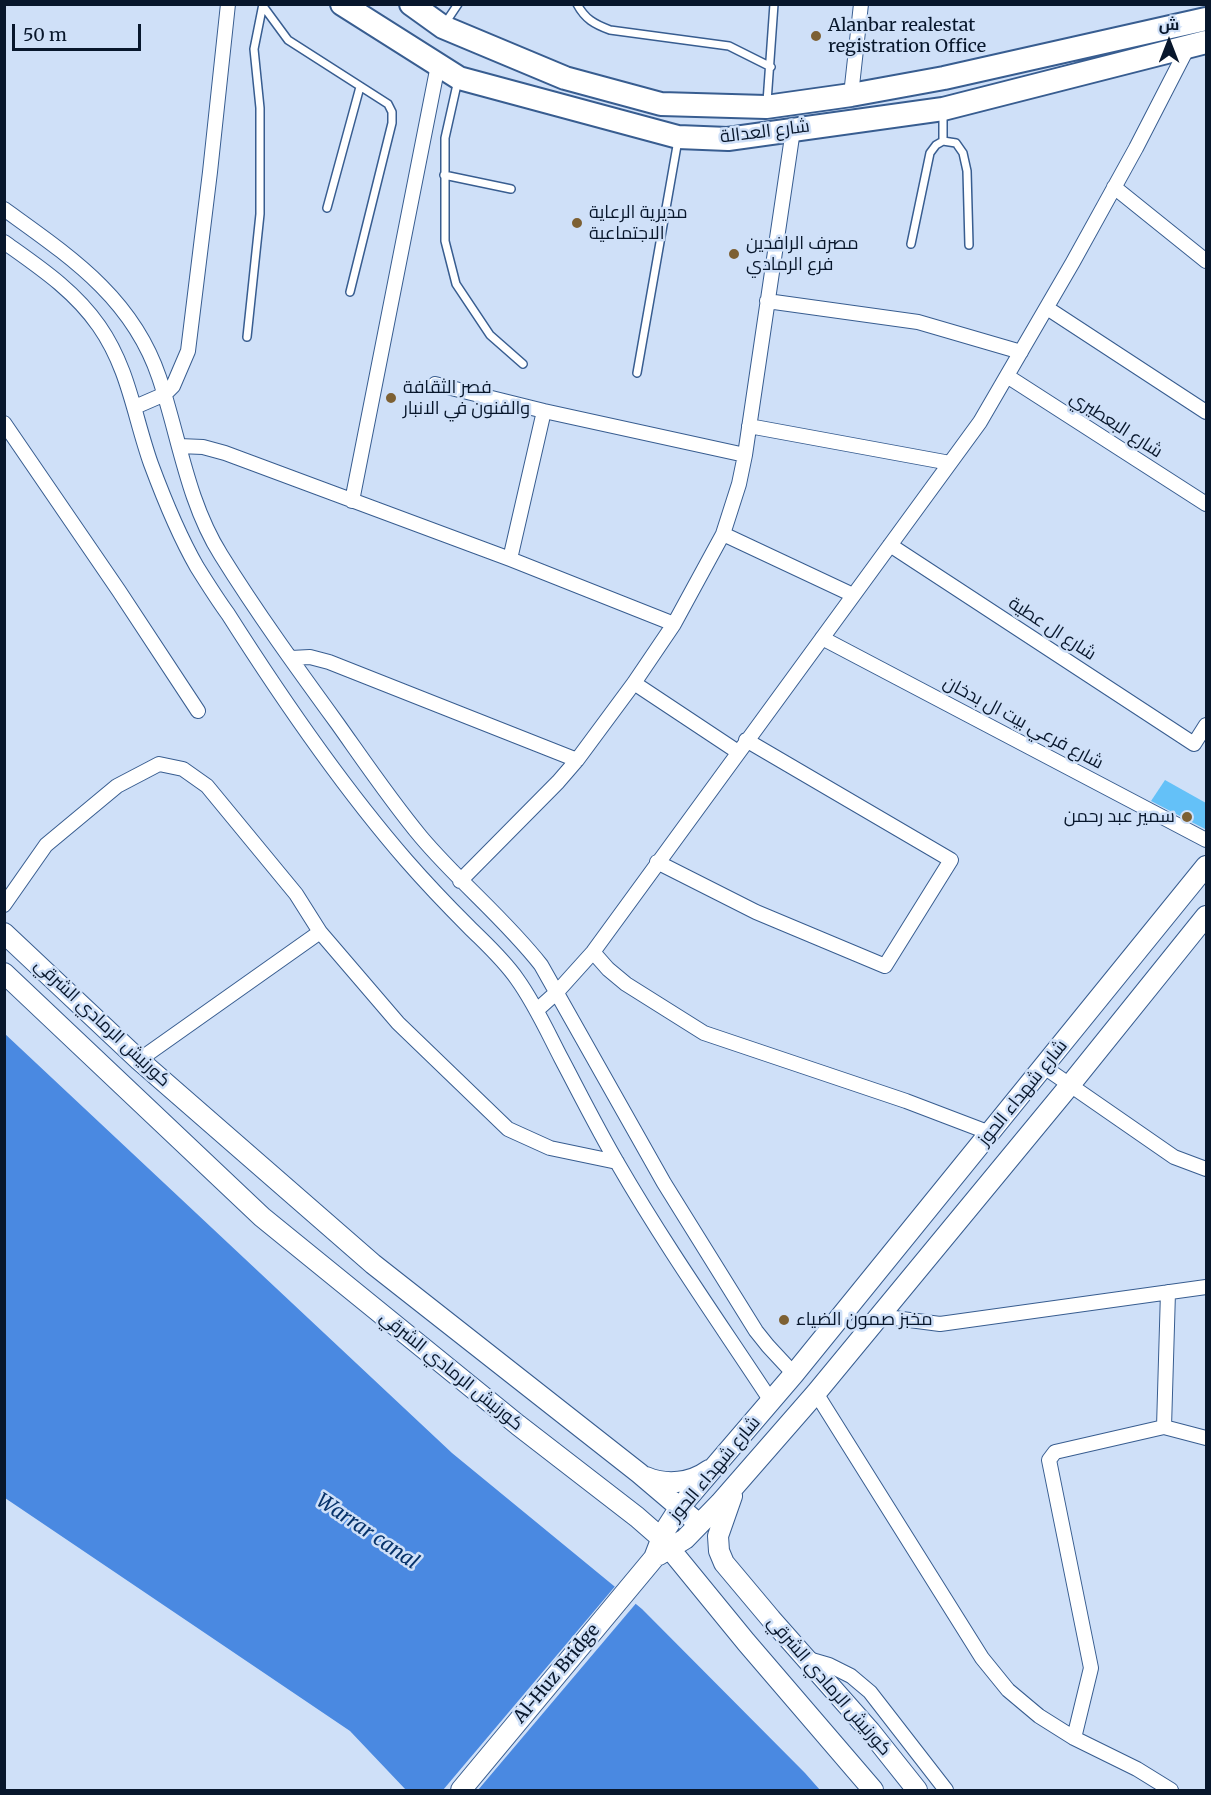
<!DOCTYPE html>
<html>
<head>
<meta charset="utf-8">
<style>
  body { margin:0 }
  #map { position:relative; width:1211px; height:1795px; overflow:hidden; background:#cfe0f8; font-family:Merriweather,Cairo,serif }
  canvas { display:block }
  .frame { position:absolute; inset:0; border:6px solid #08172c; pointer-events:none }
  .north { position:absolute; left:1139px; top:12px; width:60px; height:60px; -webkit-text-stroke:4px #cfe0f8; paint-order:stroke; rotate:0deg; font-size:16px; font-weight:700; line-height:24px; text-align:center; color:#08172c }
  .north::after { content:''; display:block; margin:auto; width:21px; height:27px; background:#08172c; clip-path:polygon(50% 0,100% 100%,50% 72%,0 100%) }
  .scale { position:absolute; left:12px; top:24px; width:129px; height:27px; box-sizing:border-box; border:3px solid #08172c; border-top:0; padding-left:8px; font-size:18px; line-height:21px; white-space:nowrap; color:#08172c; -webkit-text-stroke:4px #cfe0f8; paint-order:stroke }
</style>
</head>
<body>
<div id="map">
<canvas width="1211" height="1795"></canvas>
<div class="frame"></div>
<div class="north">ش</div>
<div class="scale">50 m</div>
</div>
<script>
const ctx = document.querySelector('canvas').getContext('2d');
ctx.lineJoin = 'round';
function fill(path, color) {
  ctx.fillStyle = color;
  ctx.fill(path, 'evenodd');
}
function trace(path, color, width, dash) {
  ctx.strokeStyle = color;
  ctx.lineWidth = width;
  ctx.lineCap = dash ? 'butt' : 'round';
  ctx.setLineDash(dash || []);
  ctx.stroke(path);
}
function drawText(font, color, halo, rows, align = 'center') {
  ctx.font = font + ' Merriweather,Cairo,serif';
  ctx.lineWidth = 5;
  ctx.setLineDash([]);
  ctx.textBaseline = 'middle';
  ctx.strokeStyle = halo;
  ctx.fillStyle = color;
  for (const [text, x, y, turn = 0] of rows) {
    ctx.save();
    ctx.translate(x, y);
    ctx.rotate((+turn || 0) * Math.PI / 180);
    ctx.textAlign = isNaN(turn) ? turn : align;
    if (halo) ctx.strokeText(text, 0, 0);
    ctx.fillText(text, 0, 0);
    ctx.restore();
  }
}
fill(new Path2D(`
  M4,1033L452,1453L642,1609L805,1773L820,1790H406L350,1731L5,1498Z`), '#4a89e1');
fill(new Path2D(`
  M617,1584L638,1601L478,1790H443Z`), '#cfe0f8');
fill(new Path2D(`
  M1165,780L1206,803L1205,829L1151,801Z`), '#64c1f8');
const service = new Path2D(`
  M577,4C585,19 594,24 610,30L729,46L771,67
  M263,6L288,40L388,104L392,112V123L350,292
  M444,25L458,4
  M458,80L445,138V241L456,284L490,335L523,364
  M767,102L774,4
  M943,141L956,143L963,153L967,171L969,245
  M444,175L511,189
  M327,208L360,87
  M911,244L930,153L936,145L943,141V111
  M247,337L260,214V108L254,49L263,4
  M637,373L678,140`);
const minor = new Path2D(`
  M851,95L861,4
  M1114,187L1206,261
  M4,209C69,256 132,297 159,377C179,436 187,501 221,555C257,613 297,668 337,723C364,761 391,801 421,837C459,882 505,919 541,965L664,1183L756,1331L768,1346L794,1374
  M4,242C39,267 74,290 99,326C129,369 134,416 151,464C164,499 178,534 197,567C207,583 217,599 228,614C282,699 340,784 406,860C426,883 447,905 469,927C486,944 503,959 517,979C535,1004 547,1031 561,1058C580,1094 598,1130 618,1164C666,1247 719,1322 771,1401
  M767,301L918,322L1021,352
  M1047,308L1206,412
  M1007,376L1206,504
  M435,384L544,411L745,455
  M135,407L165,394L173,386L188,351L210,172L228,4
  M4,423L119,591L198,711
  M749,426L950,463
  M179,446L203,447L225,453L510,559L674,624
  M352,501L438,65
  M723,534L853,595
  M890,545L1194,744L1206,725
  M510,559L544,411
  M822,638L1206,840
  M291,658L310,657L329,662L577,760
  M634,683L738,752
  M657,862L756,912L885,966L951,860L746,740
  M460,881L558,782L577,760L634,683L674,624L723,534L739,484L745,455L793,130
  M4,905L46,845L117,786L159,764L183,769L207,786L296,894L320,932L398,1023L508,1129L550,1148L617,1162
  M593,952L608,969L626,984L704,1033L906,1101L990,1133
  M537,1010L557,992L593,952L980,422L1073,262L1136,148L1188,47
  M139,1060L320,932
  M1044,1067L1174,1157L1206,1169
  M879,1316L940,1324L1206,1287
  M816,1393L982,1658L1008,1690L1039,1716L1074,1738L1137,1769L1171,1790
  M1164,1427L1168,1292
  M805,1658L829,1665L851,1676L870,1692L946,1790
  M1074,1738L1091,1668L1049,1460L1055,1452L1164,1427L1206,1438`);
const secondary = new Path2D(`
  M4,933L139,1060L373,1264L639,1473L699,1524
  M4,973L262,1217L518,1425L637,1517L661,1538L746,1642L873,1790
  M646,1477C667,1486 691,1483 709,1470
  M732,1496L718,1536L719,1551L724,1563L771,1619L870,1731L917,1790
  M659,1555L685,1539L720,1503L816,1393L1070,1085L1206,916
  M461,1790L654,1558L664,1532L680,1507L794,1374L1206,866`);
const primary = new Path2D(`
  M342,4L459,78L678,137L728,139L943,109L1206,42
  M411,4L443,27L565,78L661,104L766,107L851,95L944,78L1206,19`);
trace(service, '#385d90', 10);
trace(minor, '#385d90', 16);
trace(secondary, '#385d90', 22);
trace(primary, '#385d90', 26);
trace(service, '#fff', 7);
trace(minor, '#fff', 14);
trace(secondary, '#fff', 20);
trace(primary, '#fff', 22);
for (const [x, y, r, color] of [
  [816,36,6,"#7d6033"],
  [577,223,6,"#7d6033"],
  [734,254,6,"#7d6033"],
  [391,398,6,"#7d6033"],
  [1187,817,6,"#7d6033"],
  [784,1320,6,"#7d6033"]
]) {
  const dot = new Path2D();
  dot.arc(x, y, r, 0, 2 * Math.PI);
  ctx.fillStyle = color;
  ctx.fill(dot);
  trace(dot, '#cfe0f8', 2);
}
drawText('18px', '#08172c', '#cfe0f8', [
  ["Alanbar realestat",828,26],
  ["registration Office",828,47],
  ["مديرية الرعاية",589,213],
  ["الاجتماعية",589,234],
  ["مصرف الرافدين",746,244],
  ["فرع الرمادي",746,265],
  ["فصر الثقافة",403,388],
  ["والفنون في الانبار",403,409],
  ["سمير عبد رحمن",1175,817,"right"],
  ["مخبز صمون الضياء",796,1320]
], 'left');
drawText('18px', '#08172c', '#cfe0f8', [
  ["شارع العدالة",765,132,-7],
  ["شارع البعطيري",1116,425,33],
  ["شارع ال عطية",1052,629,33],
  ["شارع فرعي بيت ال بدخان",1023,723,28],
  ["كورنيش الرمادي الشرقي",102,1023,43],
  ["شارع شهداء الحوز",1023,1093,-51],
  ["كورنيش الرمادي الشرقي",451,1371,39],
  ["شارع شهداء الحوز",715,1469,-50],
  ["Al-Huz Bridge",557,1674,-50],
  ["كورنيش الرمادي الشرقي",829,1686,49]
]);
drawText('italic 20px', '#07336a', '#cfe0f8', [
  ["Warrar canal",367,1532,34]
]);
</script>
</body>
</html>
